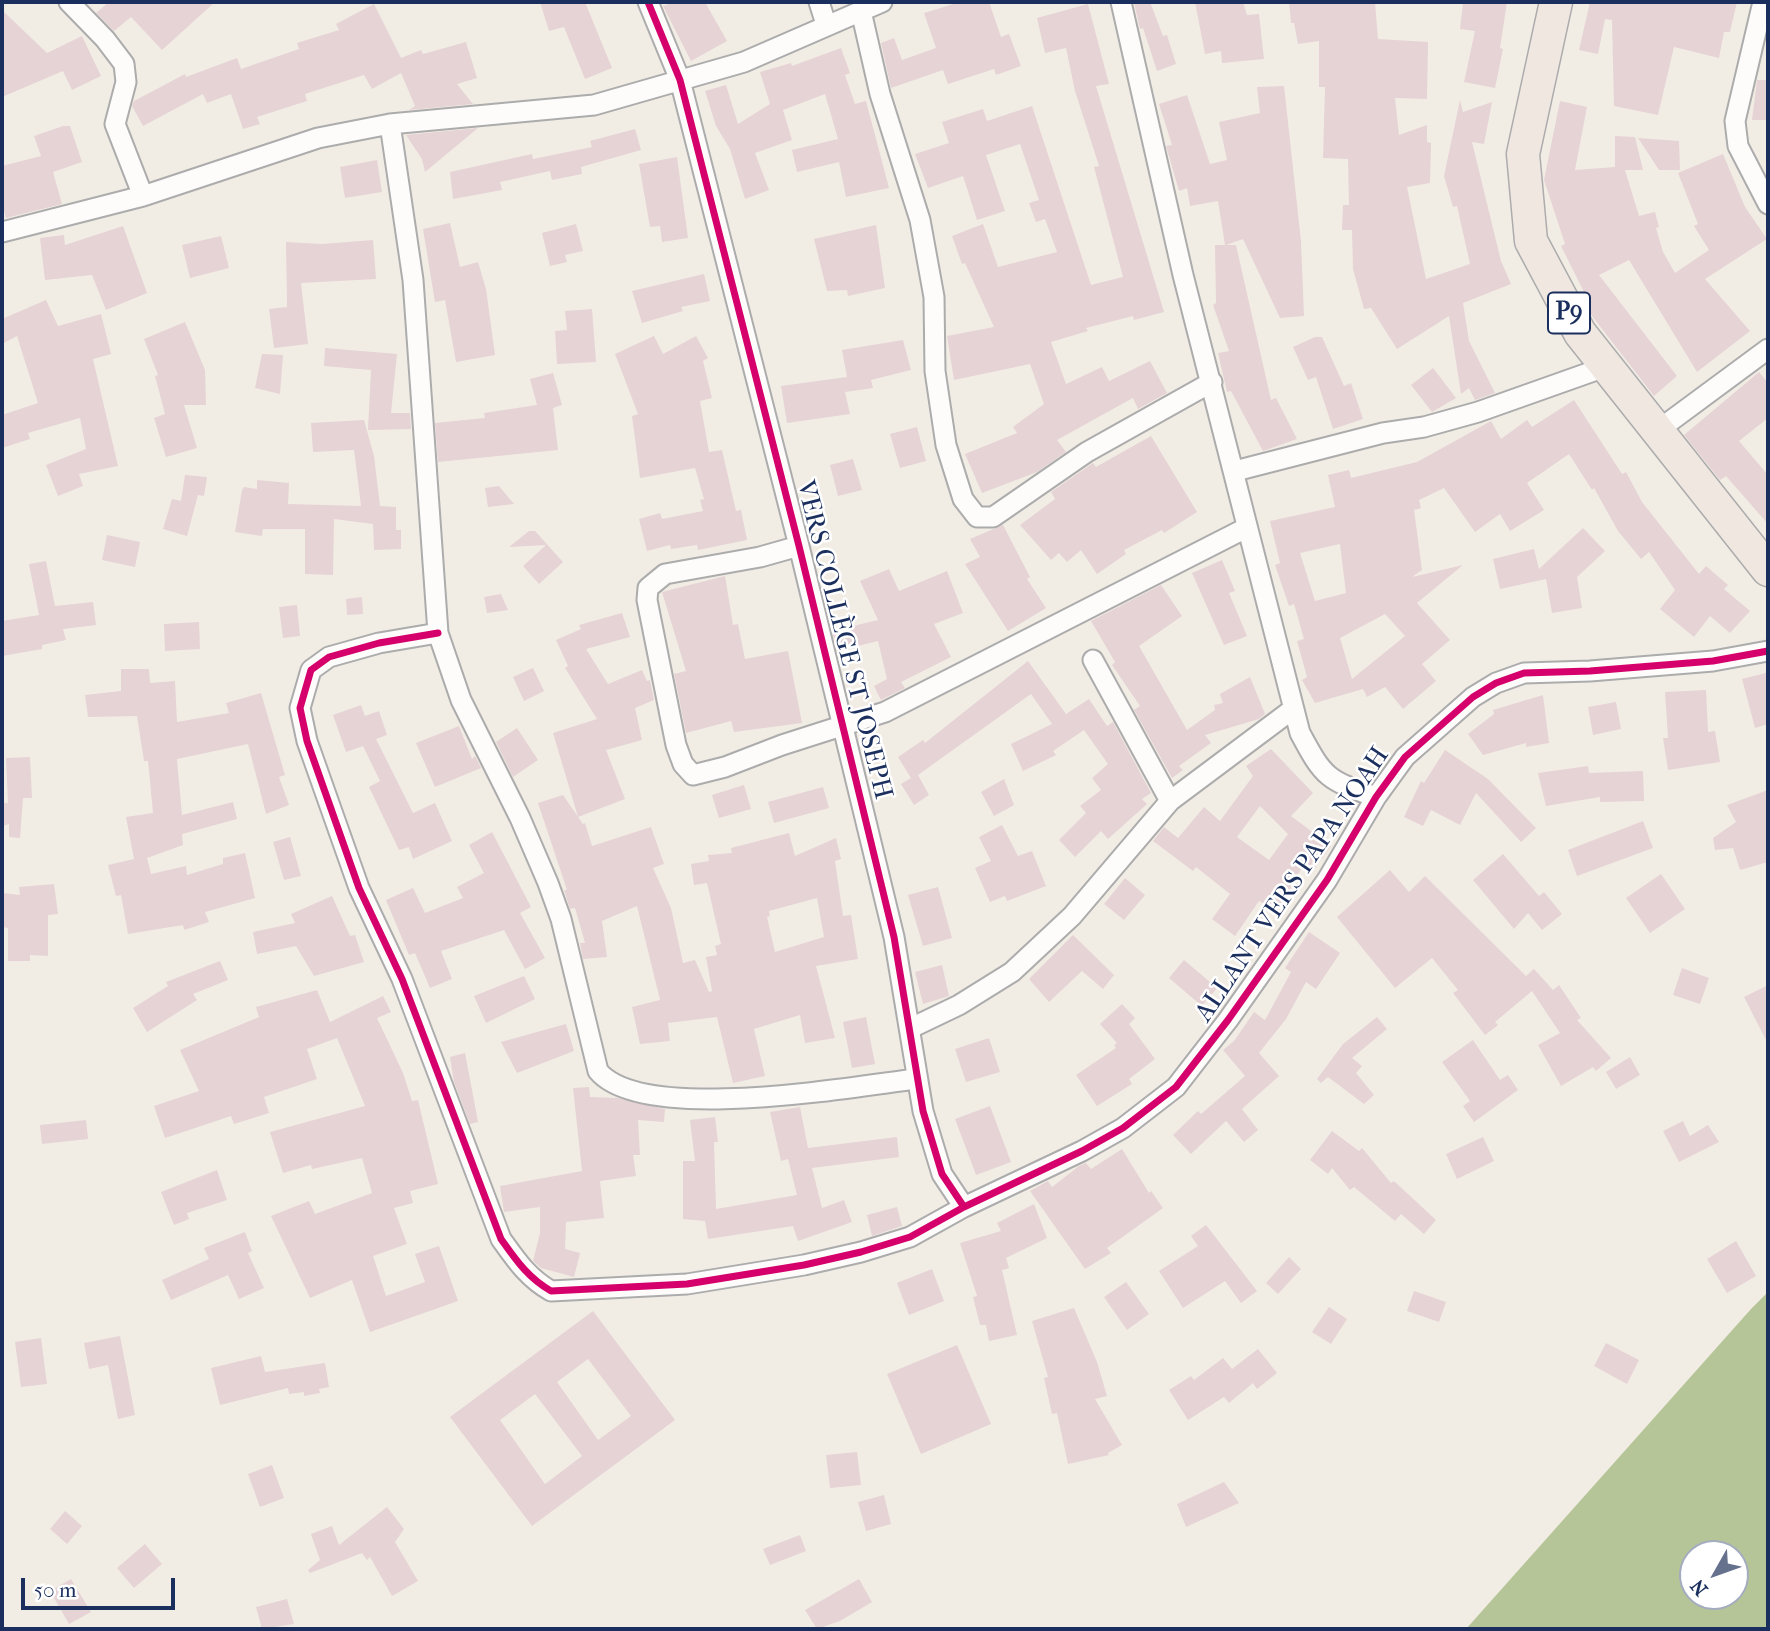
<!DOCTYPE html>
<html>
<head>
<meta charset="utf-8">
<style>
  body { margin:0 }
  #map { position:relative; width:1770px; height:1631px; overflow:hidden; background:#f2ede4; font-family:"IM FELL French Canon",serif }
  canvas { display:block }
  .frame { position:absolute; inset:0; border:4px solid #1b2f5e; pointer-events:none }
  .north { position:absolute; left:1679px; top:1540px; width:70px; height:70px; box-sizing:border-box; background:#fff; border:2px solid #a4acbf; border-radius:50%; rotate:230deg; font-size:19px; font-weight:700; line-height:28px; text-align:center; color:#1b2f5e }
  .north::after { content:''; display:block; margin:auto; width:24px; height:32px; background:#66728d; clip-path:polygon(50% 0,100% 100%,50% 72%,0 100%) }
  .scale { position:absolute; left:21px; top:1578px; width:154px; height:32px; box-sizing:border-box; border:4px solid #1b2f5e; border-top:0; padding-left:9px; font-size:21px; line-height:24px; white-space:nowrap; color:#1b2f5e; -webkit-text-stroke:5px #fff; paint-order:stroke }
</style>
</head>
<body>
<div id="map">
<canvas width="1770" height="1631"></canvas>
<div class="frame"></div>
<div class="north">N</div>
<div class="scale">50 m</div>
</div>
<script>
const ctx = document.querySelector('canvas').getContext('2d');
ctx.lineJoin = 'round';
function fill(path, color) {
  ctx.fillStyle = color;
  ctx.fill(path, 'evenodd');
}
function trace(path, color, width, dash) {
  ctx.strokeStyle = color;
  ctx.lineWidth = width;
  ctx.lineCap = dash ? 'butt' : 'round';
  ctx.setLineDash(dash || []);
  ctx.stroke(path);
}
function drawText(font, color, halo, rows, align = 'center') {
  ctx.font = font + ' "IM FELL French Canon",serif';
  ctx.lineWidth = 5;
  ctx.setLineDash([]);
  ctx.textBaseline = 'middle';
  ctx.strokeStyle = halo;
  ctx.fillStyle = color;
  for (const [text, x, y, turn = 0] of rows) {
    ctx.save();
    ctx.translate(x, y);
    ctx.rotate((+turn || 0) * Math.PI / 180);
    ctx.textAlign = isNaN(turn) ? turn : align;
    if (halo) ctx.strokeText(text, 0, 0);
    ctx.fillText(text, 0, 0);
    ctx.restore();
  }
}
fill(new Path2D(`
  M1768,1292V1629H1466L1751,1309ZM1693,1554H1735V1596H1693Z`), '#b6c598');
fill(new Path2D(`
  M109,2H215L162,50L131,17L114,31L96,13Z
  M540,2H585L612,68L585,79L564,27L549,31Z
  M675,2H705L727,41L691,61L663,6Z
  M960,2H989L1001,37L1009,34L1021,66L996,75L994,69L948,84L943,70L891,88L881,43L894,38L902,60L936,48L924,13Z
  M1134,2H1150L1163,36L1167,35L1176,64L1157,71L1143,28L1140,29Z
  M1195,2H1243L1247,15L1259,14L1264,59L1222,63L1221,51L1205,54Z
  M1289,2H1375L1378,39L1428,42L1427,99L1395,98L1399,135L1427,125V142L1431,143L1430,183L1407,187L1426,279L1470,264L1457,206L1453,207L1444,176L1460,100L1463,112L1492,102L1484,144L1472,142L1501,261L1511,284L1463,303L1469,341L1495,393L1475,400L1469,388L1461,394L1449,316L1397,349L1371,308L1364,309L1353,269L1352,230H1342L1343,205H1349L1348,159L1323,158L1325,87H1319V41L1298,44L1294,23H1291Z
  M1463,2H1507L1500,48L1503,49L1495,88L1464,82L1475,31L1460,29Z
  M1590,2H1737L1730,32H1724L1719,58L1674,47L1658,115L1614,106L1612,20L1605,19L1598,54L1579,50Z
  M374,4L401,58L421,50L423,54L466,42L477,78L457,84L473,104L409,110L415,106L401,73L372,89L364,75L305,94L307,101L257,117L260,124L243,129L231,94L207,103L203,94L143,126L132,106L134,101L185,74L186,77L237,58L241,69L299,49L297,43L339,30L336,24Z
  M1088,4L1109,84L1096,86L1164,312L1134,320L1133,316L1086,328L1088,331L1051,342L1066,384L1102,367L1109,381L1150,361L1167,393L1138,409L1133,398L1057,440L1066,452L1037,472L982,493L965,454L1017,433L1013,427L1044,404L1030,364L954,380L947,336L994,327L965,263L962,264L952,236L983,224L998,267L1057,252L1045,219L1036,222L1029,203L1039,200L1020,144L986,155L1005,211L977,220L963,176L928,188L915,154L949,143L942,122L983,109L987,121L1032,106L1091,285L1123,277L1094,167L1099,166L1075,91L1066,48L1045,53L1037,18Z
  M2,10L47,53L82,36L101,76L72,90L63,71L2,97Z
  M841,48L850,73L845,75L855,104L866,101L889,188L846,197L839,162L797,172L792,150L838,139L825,94L783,110L792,140L755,153L769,190L745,199L730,149L716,126L705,91L726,85L738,124L770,104L760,72L791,63L792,66Z
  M1757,80H1768V120H1752Z
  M1284,86L1301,241L1304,316L1280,318L1243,239L1226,245H1236L1271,400L1276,398L1297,439L1263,451L1231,391L1227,392L1218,353L1229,351L1213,305L1216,303L1215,245H1225L1218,201L1190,206L1187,188L1179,191L1166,146L1172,145L1159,104L1187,95L1210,164L1227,160L1219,122L1260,113L1257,87Z
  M1560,101L1587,107L1575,170L1615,167V136L1635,137L1643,170H1625L1639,216L1655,212L1659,227L1656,228L1663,252L1675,273L1709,250L1694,226L1698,224L1678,173L1723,154L1745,207L1767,239L1705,279L1750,331L1697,372L1629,260L1599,275L1677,376L1654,396L1592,316L1586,305L1589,302L1561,246L1565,244L1544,180Z
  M63,126H70L82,162L53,172L62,204L6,218L2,203V166L41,156L34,136Z
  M478,128L425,172L422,159L406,135Z
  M635,129L641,150L581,167L582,174L552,180L550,171L500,182L502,190L453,199L450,172L532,154L533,159L592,147L590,141Z
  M1638,138L1679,141L1680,170H1659Z
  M677,157L688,238L662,242L660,226L650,227L639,164Z
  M377,160L382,192L345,198L340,167Z
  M450,223L460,267L478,262L486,289L495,355L456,362L445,300L435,302L423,229Z
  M576,224L583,251L565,255L567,262L550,266L542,233Z
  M876,225L885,288L848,296L847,290L827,291L814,239Z
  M123,226L147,293L106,310L92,275L45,280L40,238L64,235L65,245Z
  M221,236L229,268L190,278L182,245Z
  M373,240L376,279L301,283L308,344L274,348L269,309L287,307L286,242L322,244Z
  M704,274L710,301L681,307L683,311L642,323L632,291Z
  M46,300L58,326L101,314L111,354L93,359L118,466L79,474L83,486L58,496L46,465L86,449L80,418L28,433L30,439L2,448V415L38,403L17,336L2,344V319Z
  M592,309L596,362L557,364L555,331L567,330L565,311Z
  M185,322L205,370L206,405H184L197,448L166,457L154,418L165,414L155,376L158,375L144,339Z
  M654,336L663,354L696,336L708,358L703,361L712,398L700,401L709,452L722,450L736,511L741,510L747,540L698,550L697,545L671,549L670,545L647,551L639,519L660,513L662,519L703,511L700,500L704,499L695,468L640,478L632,416L638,414L615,354Z
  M1315,337H1322L1344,386L1351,383L1363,419L1333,429L1316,377L1308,380L1293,347Z
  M903,340L911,370L871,380L873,388L845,392L850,414L787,423L781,386L847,377L842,350Z
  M325,348L397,354L391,413H410L411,429L368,430L371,370L324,366Z
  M262,354L283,355L280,394L255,388Z
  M1433,368L1456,398L1432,412L1411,385Z
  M1759,372L1768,383V418L1739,441L1768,475V524L1726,476L1720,480L1684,435Z
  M553,373L562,405L553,408L558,450L438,462L435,423L485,418L484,413L537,405L530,379Z
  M1574,400L1622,474L1626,472L1642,502L1699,574L1706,566L1728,585L1724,589L1750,611L1730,633L1710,616L1694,637L1660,609L1675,590L1649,552L1641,559L1618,531L1594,488L1592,490L1569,454L1527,483L1544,510L1510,531L1500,514L1475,532L1444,488L1419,500L1421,508L1414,510L1422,570L1412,577L1463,565L1417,603L1450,640L1422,664L1436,681L1403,709L1385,687L1367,697L1363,689L1315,703L1302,680L1307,677L1297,641L1304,639L1294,604L1289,606L1275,565L1280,563L1270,521L1335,507L1328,475L1349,470L1351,478L1417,462L1491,421L1501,439L1527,420L1532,427ZM1340,544L1346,593L1315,601L1300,553ZM1385,614L1405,636L1352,679L1340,638Z
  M364,420L374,456L380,506L396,507V530H401V549L374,550L373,524L334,519L333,575L305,574V529H263L262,536L235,532L242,490L244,487L257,489V480L289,483L288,504L361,506L354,450L313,452L311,423Z
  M917,427L926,461L900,468L890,434Z
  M1151,436L1197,512L1164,533L1162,530L1124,550L1126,554L1097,574L1081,550L1067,562L1059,553L1051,560L1020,525L1055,499L1051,492L1093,463L1096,467Z
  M853,459L862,490L838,496L830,465Z
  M185,475L207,477L204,496L198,495L187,536L163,529L172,499L181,501Z
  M499,486L514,504L488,507L485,488Z
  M1003,525L1030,577L1027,579L1046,608L1008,631L965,564L980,557L970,539Z
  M1583,528L1605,551L1577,577L1582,608L1552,613L1546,579L1500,589L1493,559L1534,549L1539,569Z
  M529,531H535L563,562L539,584L523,566L546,545L509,547Z
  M107,535L140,542L135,567L102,560Z
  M1222,560L1235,591L1229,593L1247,636L1224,645L1192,573Z
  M46,561L55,606L93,602L96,625L63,629L66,640L42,645V649L2,656V621L39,615L29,564Z
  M889,569L899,591L947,571L963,613L934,624L951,657L901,682L905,688L881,700L874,686L887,679L878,641L837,651L832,631L878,620L860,581Z
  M725,576L733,625L738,624L745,659L788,651L802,723L734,732L731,721L686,733L674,674L686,671L662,592Z
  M1161,585L1182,616L1139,646L1187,730L1215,710L1214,705L1223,703L1220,694L1250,677L1265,714L1259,719L1205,735L1211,743L1179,766L1183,770L1172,778L1134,710L1140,706L1112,665L1115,662L1091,621Z
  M501,594L508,610L487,613L484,597Z
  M362,597L363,614L347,615L346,599Z
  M297,605L300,636L283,638L279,607Z
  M622,613L630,637L586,649L608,684L642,670L647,681L650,680L654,700L635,708L642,740L606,750L625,799L578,817L553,733L597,719L565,668L568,666L556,640L581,629L579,625Z
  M199,622L200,649L165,651L164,624Z
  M1028,661L1066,714L1089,699L1107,726L1113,722L1151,793L1142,799L1147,804L1108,839L1101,831L1075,857L1059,840L1086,813L1080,806L1101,790L1092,778L1108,764L1084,730L1053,751L1056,755L1023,771L1011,744L1052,724L1031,694L918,775L929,795L914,805L901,784L911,778L898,757L923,740L925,743Z
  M533,668L544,691L524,701L513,677Z
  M121,669H149L150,683L175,681L177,722L229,713L226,703L261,693L285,775L279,777L289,805L266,814L248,744L177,759L182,815L233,802L237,819L182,834L183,845L147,858L151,874L186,866L187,875L223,864V858L245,853L255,898L205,912L209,922L184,930L183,925L128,934L121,895L116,896L108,865L134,859L126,817L153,813L148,761H144L137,716L88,717L85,695L121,691Z
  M1766,673L1768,724L1755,728L1742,679Z
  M1706,690L1708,732L1715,731L1720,762L1668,770L1663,738H1668L1665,692Z
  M1543,695L1549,743L1526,747V743L1483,755L1468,734L1494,714L1493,710Z
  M1616,702L1621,729L1593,735L1588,707Z
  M361,705L365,716L379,711L387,735L376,739L413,813L435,803L452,841L413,859L409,847L399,850L369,787L380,781L363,746L346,752L333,715Z
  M459,726L472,759L475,756L481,768L435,787L416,743Z
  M517,728L538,760L513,777L496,742Z
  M1271,749L1313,793L1291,816L1331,846L1310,875L1301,869L1278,912L1259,901L1235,936L1212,919L1230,894L1196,867L1193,871L1153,841L1164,827L1178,838L1204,807L1220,821L1253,776L1246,766ZM1260,806L1288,834L1269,860L1237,837Z
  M1445,750L1488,779L1536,828L1521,842L1476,793L1460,825L1431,810L1423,826L1404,817L1421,781L1424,783Z
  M30,757L32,798H23L20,838L9,837V824L2,826V803H8L6,758Z
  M1588,766L1589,773L1643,771L1644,801L1600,802V797L1546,806L1538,773Z
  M1004,779L1014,805L994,816L981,792Z
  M744,785L751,809L719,818L712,795Z
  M823,787L829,808L774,823L768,802Z
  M1768,790V862L1740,870L1733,848L1715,850L1713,838L1736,822L1727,805Z
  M563,795L583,824L585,823L592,846L651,827L664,864L653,868L671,908L683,963L695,960L709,992L712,991L706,957L717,955L715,946L721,944L707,883L694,885L691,864L709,861L708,855L732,853L731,848L789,833L795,856L836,838L841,859L835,861L843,916L851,915L858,959L816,966L835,1038L805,1043L800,1015L754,1029L765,1076L733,1083L717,1017L668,1023L670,1041L640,1044L632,1007L660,1000L637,906L602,921L607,957L583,959L580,943H585L575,908L570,909L564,890H567L538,803ZM817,898L824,937L775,952L767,917L770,916L769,911Z
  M1643,821L1653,848L1577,876L1568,850Z
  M1002,825L1018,856L1032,851L1046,886L1007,901L1005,896L990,902L975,868L991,861L979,837Z
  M492,832L531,907L520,913L545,958L525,969L504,930L441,951L452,979L430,988L415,953L409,955L386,900L413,888L425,913L463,898L457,887L484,873L469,845Z
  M290,837L301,876L284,880L273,842Z
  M1503,854L1539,896L1544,892L1562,914L1542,930L1528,913L1514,929L1473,880Z
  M1390,870L1409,892L1425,876L1526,976L1534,969L1553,990L1559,985L1581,1018L1577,1020L1611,1058L1596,1071L1593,1067L1561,1086L1538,1045L1560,1033L1532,991L1495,1022L1498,1025L1485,1035L1453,993L1458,990L1432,958L1395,988L1337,917Z
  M1661,874L1685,909L1650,933L1626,898Z
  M1125,878L1145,895L1124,920L1104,904Z
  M54,884L58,914L48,915V956L30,955V961H8V928L2,927V893L20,895L19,887Z
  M938,887L952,938L923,946L908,895Z
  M332,896L350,936L355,935L364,962L314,976L296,946L257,954L253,932L295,923L291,914Z
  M1309,932L1340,953L1316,989L1306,982L1286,1019L1259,1053L1279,1076L1242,1109L1258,1130L1244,1142L1226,1121L1191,1154L1173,1135L1198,1111L1201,1114L1245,1076L1223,1050L1234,1041L1254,1012L1265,1020L1291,972L1285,968Z
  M1073,935L1114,975L1103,989L1082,971L1049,1002L1029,979Z
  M1184,960L1217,988L1202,1006L1169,978Z
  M220,961L228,980L193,994L197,1000L147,1032L133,1008L168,986L166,982Z
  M942,965L949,996L923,1004L915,972Z
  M1682,968L1709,978L1700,1004L1673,995Z
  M524,976L535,999L486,1023L474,996Z
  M1768,985V1044L1744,997Z
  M317,990L330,1022L383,996L391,1012L377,1018L403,1073L412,1101L418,1100L438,1184L410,1191L413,1203L394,1208L407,1244L373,1256L386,1296L425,1282L415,1254L439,1246L458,1301L370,1332L352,1280L310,1298L271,1216L309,1201L315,1214L372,1193L362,1158L312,1169L311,1165L283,1173L270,1132L365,1106L337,1038L307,1049L317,1079L264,1097L269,1113L234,1124L231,1116L165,1138L154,1106L199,1091L180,1050L259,1017L256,1007Z
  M1122,1004L1135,1018L1129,1024L1155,1059L1129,1079L1132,1084L1097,1106L1076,1075L1116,1048L1114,1045L1117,1043L1100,1024Z
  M866,1017L875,1064L852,1068L843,1022Z
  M1377,1017L1387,1029L1352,1058L1362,1066L1356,1073L1374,1095L1364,1104L1328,1077L1321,1083L1317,1079L1343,1044Z
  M566,1024L574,1051L517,1073L501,1042Z
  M989,1038L1000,1072L966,1082L955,1049Z
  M1473,1040L1500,1080L1508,1075L1518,1090L1474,1122L1463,1106L1470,1101L1442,1062Z
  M465,1053L478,1122L470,1124L454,1082L450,1057Z
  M1630,1057L1640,1075L1616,1089L1606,1072Z
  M589,1087L590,1097L617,1098L665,1109L664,1122L638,1120L640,1155H633L636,1176L600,1181L604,1218L566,1222L565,1249L580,1253L574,1277L541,1268L533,1261L540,1233V1207L504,1212L500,1186L582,1171L573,1088Z
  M990,1106L1011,1162L976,1175L955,1119Z
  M800,1107L808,1148L897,1137L899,1157L812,1168L822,1208L844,1200L852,1222L798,1241L793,1226L708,1239L705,1221L683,1219V1161H695L690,1120L715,1117L718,1142H714L716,1209L797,1195L788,1159L781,1161L770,1112Z
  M86,1120L88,1139L42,1144L40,1125Z
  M1683,1121L1690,1136L1708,1125L1719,1142L1679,1162L1663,1131Z
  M1332,1131L1359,1151L1362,1148L1391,1183L1394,1181L1436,1220L1424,1234L1401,1214L1395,1221L1354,1187L1350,1190L1332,1168L1328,1174L1310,1160Z
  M1483,1137L1494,1161L1457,1179L1446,1154Z
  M1122,1149L1149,1193L1151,1191L1163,1208L1107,1248L1111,1253L1085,1269L1030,1191L1048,1181L1052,1187L1079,1166L1086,1163L1091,1169Z
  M217,1170L227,1200L187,1213L189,1219L174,1225L161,1192Z
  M1034,1204L1047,1238L1006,1258L1009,1268L1002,1270L1017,1335L989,1341L986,1325H980L973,1297L977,1296L960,1243L1001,1231L997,1223Z
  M897,1207L902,1226L872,1236L867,1215Z
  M1206,1225L1257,1291L1241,1303L1225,1281L1183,1308L1159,1271L1198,1246L1191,1236Z
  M245,1232L252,1251L248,1253L264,1288L239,1299L228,1275L171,1300L162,1280L209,1259L204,1248Z
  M1736,1241L1756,1276L1727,1293L1707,1259Z
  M1289,1257L1301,1269L1278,1294L1266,1283Z
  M932,1269L944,1301L909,1315L897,1283Z
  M1126,1282L1149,1314L1127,1330L1104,1297Z
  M1414,1291L1446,1302L1439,1322L1407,1311Z
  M1329,1307L1347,1319L1331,1344L1312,1332Z
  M1074,1308L1097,1362L1107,1396L1095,1399L1122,1445L1108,1453L1109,1455L1068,1464L1057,1413L1052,1414L1044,1378L1048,1377L1032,1321Z
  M593,1311L675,1420L532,1526L450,1417ZM588,1359L631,1416L598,1440L557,1382ZM535,1394L582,1456L545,1484L500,1420Z
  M120,1336L135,1415L118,1419L108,1365L89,1369L84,1343Z
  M41,1338L47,1384L21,1387L15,1342Z
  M1606,1343L1639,1360L1627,1384L1594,1366Z
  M957,1345L991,1424L921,1454L887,1374Z
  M1258,1349L1277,1373L1257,1389L1253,1383L1229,1403L1224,1397L1188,1420L1169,1390L1191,1376L1194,1380L1223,1358L1232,1369Z
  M261,1356L265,1372L325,1363L329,1387L319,1389L320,1393L304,1396V1392L289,1394L288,1388L220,1405L211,1368Z
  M857,1452L861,1485L830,1488L826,1455Z
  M272,1465L284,1498L260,1507L248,1474Z
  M1224,1482L1239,1503L1186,1527L1177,1504Z
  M884,1495L891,1524L866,1531L858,1502Z
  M387,1507L404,1529L395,1542L418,1581L392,1596L370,1557L367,1560L362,1553L310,1573L308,1570L320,1560L311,1534L332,1526L339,1545Z
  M65,1511L82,1526L67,1544L50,1529Z
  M800,1535L806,1551L770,1565L763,1549Z
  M145,1544L162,1564L134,1588L117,1568Z
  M71,1579L91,1612L69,1624L50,1591Z
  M859,1579L872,1602L840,1621L817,1629L805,1610Z
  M287,1599L294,1624L262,1629L256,1607Z`), '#e6d3d5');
const minor = new Path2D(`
  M69,2L105,39L124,64L126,82L115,124L143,196
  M648,2L680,80L799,546L894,937L923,1111L942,1174L964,1207
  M819,2L826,24
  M1121,2L1183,275L1300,733C1324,778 1327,780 1376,797
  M1763,2L1735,121L1738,146L1768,204
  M861,11L880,94L920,220L934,297L935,371L946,445L963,499L977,517H993L1087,452L1212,382
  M390,124L413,280L438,633L461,700L520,818L548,883L561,919L598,1071C642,1124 850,1087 916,1079
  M2,232L143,196L318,138L390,124L594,105L744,62L882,2
  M1657,431L1768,349
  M1235,471L1383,433L1424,427L1478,412L1605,367
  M799,546L760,557L665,574L648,588L647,600L676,745L683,764L693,775L725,767L782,745L885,712L1246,528
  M438,633L379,643L329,657L311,670L300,708L307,741L359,888L402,979L501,1239C516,1260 528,1278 551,1291L687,1284L804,1265L861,1252L910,1237L964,1207L1082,1151L1123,1128L1176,1087L1228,1020L1327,880L1376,797L1405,757L1473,697L1496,683L1524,673L1590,671L1713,661L1768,651
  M1093,660L1170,801
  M911,1028L959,1005L1012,972L1072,916L1170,801L1293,709`);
const primary = new Path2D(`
  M1556,2L1523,154L1531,241L1580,333L1768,570`);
trace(minor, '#acacad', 23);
trace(primary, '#acacad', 35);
trace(minor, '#fdfcfb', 19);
trace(primary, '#efe7e0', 32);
trace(new Path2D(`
  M648,2L680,80L799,546L894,937L923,1111L942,1174L964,1207
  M438,633L379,643L329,657L311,670L300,708L307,741L359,888L402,979L501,1239C516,1260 528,1278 551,1291L687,1284L804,1265L861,1252L910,1237L964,1207L1082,1151L1123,1128L1176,1087L1228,1020L1327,880L1376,797L1405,757L1473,697L1496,683L1524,673L1590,671L1713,661L1768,651`), '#d6006c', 7);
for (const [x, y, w] of [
  [1569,313,42]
]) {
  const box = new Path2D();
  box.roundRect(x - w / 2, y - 20.5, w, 41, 5);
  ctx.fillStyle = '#fff';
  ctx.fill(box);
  trace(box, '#1b2f5e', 2);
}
drawText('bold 24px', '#1b2f5e', null, [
  ["P9",1569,313]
]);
drawText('26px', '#1b2f5e', '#fff', [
  ["VERS COLLÈGE ST JOSEPH",843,640,76],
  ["ALLANT VERS PAPA NOAH",1293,885,-56]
]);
</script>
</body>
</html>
